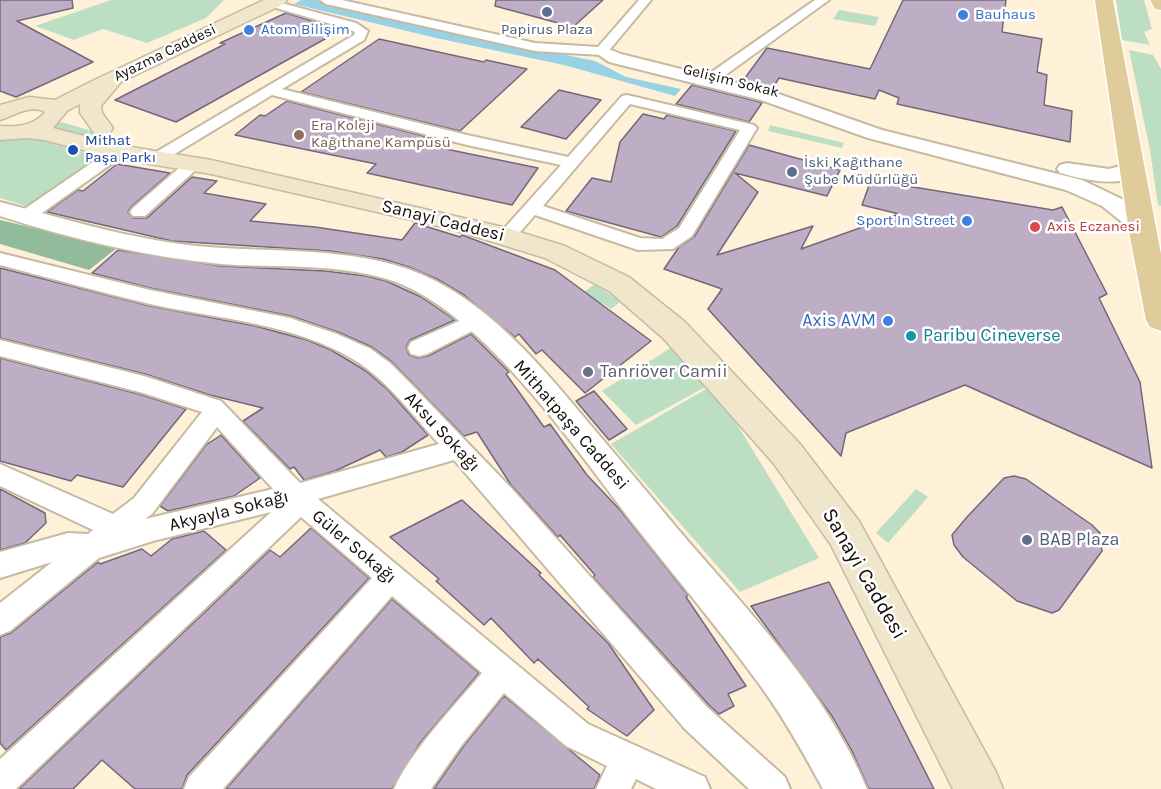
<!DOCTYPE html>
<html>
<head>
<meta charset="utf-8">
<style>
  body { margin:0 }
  canvas { display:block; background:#fff1d8 }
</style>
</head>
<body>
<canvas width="1161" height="789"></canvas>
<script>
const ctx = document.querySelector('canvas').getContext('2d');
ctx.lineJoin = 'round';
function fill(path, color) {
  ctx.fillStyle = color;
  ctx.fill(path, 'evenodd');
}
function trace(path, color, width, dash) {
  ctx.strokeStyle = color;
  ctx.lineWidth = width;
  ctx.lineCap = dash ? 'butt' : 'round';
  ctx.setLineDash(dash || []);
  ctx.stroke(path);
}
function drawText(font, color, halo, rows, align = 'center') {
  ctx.font = font + ' Karla,sans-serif';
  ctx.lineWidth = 5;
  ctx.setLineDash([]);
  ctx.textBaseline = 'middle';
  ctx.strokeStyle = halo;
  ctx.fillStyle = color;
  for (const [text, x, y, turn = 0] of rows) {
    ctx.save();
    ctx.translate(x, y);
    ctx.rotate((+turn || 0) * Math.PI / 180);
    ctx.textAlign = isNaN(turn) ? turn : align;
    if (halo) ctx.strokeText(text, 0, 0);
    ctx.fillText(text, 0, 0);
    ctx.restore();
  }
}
fill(new Path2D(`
  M111,0H224L206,18L147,43L103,29L74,40L35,26Z
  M1116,0H1144L1152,29L1144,32L1150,45L1122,40Z
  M839,10L879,17L875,26L833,19Z
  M1129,50L1153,55L1161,69V206L1158,205L1150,150Z
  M54,120L116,138C102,145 60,129 42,128Z
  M770,125L844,143L842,148L768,131Z
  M31,138L98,156L26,206L0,198V141Z
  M595,284L620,302L611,309L602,303L565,330L548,317Z
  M672,347L707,386L636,425L602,391Z
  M708,388L730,413L819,558L740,592L611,444Z
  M916,489L928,497L888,543L876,533Z`), '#bcdec3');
fill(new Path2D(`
  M0,220L117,248L89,270L0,244Z`), '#92bb9b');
fill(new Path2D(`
  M301,0H317L411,23L595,61L626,77L681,89L675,96L564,65L436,38L294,4Z`), '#98d1e3');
const building = new Path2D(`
  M0,0H72L73,8L17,21L93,62L16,97L0,91Z
  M496,0H603L573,27L495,6Z
  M903,0H1006L1002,32L1042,39L1037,72L1047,75L1044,105L1072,111L1070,142L897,104L899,98L879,90L875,99L779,78L772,89L742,82L767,48L870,69Z
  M286,13L341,30L176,122L115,100L225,44L220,43Z
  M379,39L484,62L486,60L527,69L460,131L301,92Z
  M692,85L760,102L762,103L749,122L676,104Z
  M559,90L601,100L566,139L521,127Z
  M287,101L447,142L441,148L538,168L512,205L367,173L376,164L235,135L260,115L265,116Z
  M643,114L664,119L667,115L736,131L677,226L661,237L566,211L592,178L611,182L620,142Z
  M749,145L840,170L827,196L735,173L758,192L717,255L813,226L801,249L899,214L862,205L871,180L1053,210L1062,207L1107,294L1099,298L1140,382L1152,468L965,385L846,433L841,456L708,309L722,289L664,269L679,247L694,237Z
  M117,164L170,173L131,207L128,212L133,218H147L192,177L217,181L204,193L266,204L250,221L315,227L402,240L415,223L460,237L462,235L555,270L651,341L585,393L542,350L536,354L519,334L515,337L464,295L437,279L409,267L383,259L330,251L172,241L47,212L78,190L83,191Z
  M118,250L221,266L325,271L366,276L386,281L421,297L455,320L410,340L406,347L409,355L418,358L428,356L471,334L509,372L506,374L544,427L550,424L587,475L621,511L688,595L686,597L746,686L728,694L734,706L719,714L709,705L593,577L595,575L560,535L558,537L511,485L477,432L464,436L391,361L372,347L338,332L291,316L150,288L92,273Z
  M0,268L150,306L255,326L307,340L331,350L366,371L388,390L428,435L402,452L386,457L380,450L335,471L304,480L294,467L290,469L243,421L263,408L210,395L145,374L0,338Z
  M0,358L142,395L186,409L123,487L77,475L71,481L0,461Z
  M594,391L627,429L609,440L576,401Z
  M221,435L260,478L234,496L168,511L160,506L206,445Z
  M1014,476L1026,479L1092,525L1100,533L1102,551L1059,610L1052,613L1017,601L963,557L954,545L952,535L967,517L1004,478Z
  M0,489L45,513L46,523L25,543L0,550Z
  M462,500L541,573L539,575L608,643L654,710L627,736L587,709L589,707L538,659L534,663L491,618L484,625L436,581L439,579L390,537Z
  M311,528L369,578L187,775L182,789H135L102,760L73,789H19L270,550L280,557Z
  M204,531L226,550L6,750L0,743V637L11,633L98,562L100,564L142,549L151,556L172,539Z
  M829,582L934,789H869L852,751L832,716L751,606Z
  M392,599L479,673L420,743L392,789H226Z
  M504,696L600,775L594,789H434L463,747Z`);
fill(building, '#bdaec5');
trace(building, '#75677b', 1.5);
const minor = new Path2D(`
  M320,0H342L535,43L598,47L639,0H651L606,54L601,55L535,51L326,4Z
  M815,0H829L713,84H703L701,81L703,78Z
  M266,1H274L356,23L368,31L364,40L282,89L467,135L568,157L622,96L627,95L754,125L757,128L692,236L673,249L638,250L535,215L513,240H501L498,236L501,232L561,165L467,145L272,95L163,161H151L149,158L151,155L354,35L355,32L348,29L266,5ZM630,104L740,130L679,228L662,239L640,238L543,206Z
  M118,147L126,152L124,155L32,220H20L17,216L20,212L112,149Z
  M193,159L201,164L199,167L145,216H133L130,212L133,208L187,161Z
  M0,253L150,290L290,318L337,334L371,349L390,363L414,387L513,490L707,707L785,777L790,789H749L685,729L454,460L318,499L588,724L705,777L710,789H656L636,779L631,789H596L607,766L566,746L504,693L461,746L431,789H394C410,752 455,705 482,673L392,596L223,789H184L189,777L372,578L301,517L16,789H0V759L271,512L153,541L99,558L10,631L0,635V603L52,562L0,578V552L68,533L88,534L93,530L0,486V464L113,514L134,498L202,412L143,393L0,356V340L144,376L221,401L300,483L439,444C413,416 388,381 356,361C295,323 218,319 150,304C100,292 50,278 0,265ZM217,427L273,489L145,519L152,514Z
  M475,314L482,316L485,321L482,326L427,354L419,356L411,354L408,348L411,342Z`);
const tertiary = new Path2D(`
  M601,46L621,54L773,92L882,130L1082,180L1126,201L1152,226L1149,231L1141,233L1133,231L1102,206L1066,190L868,138L761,100L609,62L593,51Z
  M1067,163L1109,169L1132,163L1139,165L1142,169C1127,191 1081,179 1060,173L1057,169L1060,165Z
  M0,202C66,219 129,239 197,246C267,253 341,246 408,269C486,297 542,367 593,428C621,461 649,494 676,527C745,608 826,689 867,789H823C804,754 785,720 762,688C723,634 680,583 639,531C578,453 482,308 387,279C333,263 276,268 221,264C145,257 72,239 0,216Z`);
const secondary = new Path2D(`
  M264,0H287L284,4L121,82L101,106L102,113L113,128L110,133L102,135L94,133L80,113V104L67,111L53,128L119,145L211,160L507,228L565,246L629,277L685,322L800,444L859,521L996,772L1003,789H953L831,545L774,464L663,338L609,291L545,258L447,228L211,174L118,159L44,140L27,138L0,140V126C17,127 34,126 45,112C30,104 14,116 0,120V105L29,97L55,100L90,82Z`);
const primary = new Path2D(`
  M1095,0H1113L1161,254V331L1150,327L1146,320L1129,232Z
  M1150,0H1161V10L1155,9Z`);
trace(minor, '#c6baa2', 4);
trace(tertiary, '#c6baa2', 4);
trace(secondary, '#c6baa2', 3);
trace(primary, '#fff', 3);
fill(minor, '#fff');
fill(tertiary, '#fff');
fill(secondary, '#efe6cc');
fill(primary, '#dfcc9a');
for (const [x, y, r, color] of [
  [547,12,6,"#5c6f8a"],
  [963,15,6,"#3f7fe0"],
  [249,30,6,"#3f7fe0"],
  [299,135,6,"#8d6e63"],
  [73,150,6,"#1a4fb4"],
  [792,172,6,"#5c6f8a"],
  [967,221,6,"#3f7fe0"],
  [1035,227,6,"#e0444e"],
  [888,321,6,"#3f7fe0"],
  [911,336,6,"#0f9aa8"],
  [588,372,6,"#6b7280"],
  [1027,540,6,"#5c6f8a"]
]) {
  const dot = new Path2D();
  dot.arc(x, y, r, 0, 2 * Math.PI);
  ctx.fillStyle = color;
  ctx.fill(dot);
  trace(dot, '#fff', 2);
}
drawText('15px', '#366cbe', '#fff', [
  ["Bauhaus",975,15],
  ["Atom Bilişim",261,30],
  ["Sport In Street",955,221,"right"]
], 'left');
drawText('15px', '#4e5e75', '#fff', [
  ["Papirus Plaza",547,30],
  ["İski Kağıthane",804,163,"left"],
  ["Şube Müdürlüğü",804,180,"left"]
]);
drawText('15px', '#120d06', '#fff', [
  ["Ayazma Caddesi",165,53,-26],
  ["Gelişim Sokak",731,81,14]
]);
drawText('15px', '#785e54', '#fff', [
  ["Era Koleji",311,126],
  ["Kağıthane Kampüsü",311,143]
], 'left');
drawText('15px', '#164399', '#fff', [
  ["Mithat",85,141],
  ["Paşa Parkı",85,158]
], 'left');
drawText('15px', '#be3a42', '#fff', [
  ["Axis Eczanesi",1047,227]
], 'left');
drawText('18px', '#120d06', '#fff', [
  ["Sanayi Caddesi",443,221,14],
  ["Mithatpaşa Caddesi",571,425,49],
  ["Aksu Sokağı",442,432,47],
  ["Akyayla Sokağı",229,511,-14],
  ["Güler Sokağı",354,547,40]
]);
drawText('18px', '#366cbe', '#fff', [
  ["Axis AVM",876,321]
], 'right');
drawText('18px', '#0d838f', '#fff', [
  ["Paribu Cineverse",923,336]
], 'left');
drawText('18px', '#5b616d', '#fff', [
  ["Tanriöver Camii",600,372]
], 'left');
drawText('18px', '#4e5e75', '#fff', [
  ["BAB Plaza",1039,540]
], 'left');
drawText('21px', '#120d06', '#fff', [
  ["Sanayi Caddesi",864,574,60]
]);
</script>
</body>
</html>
